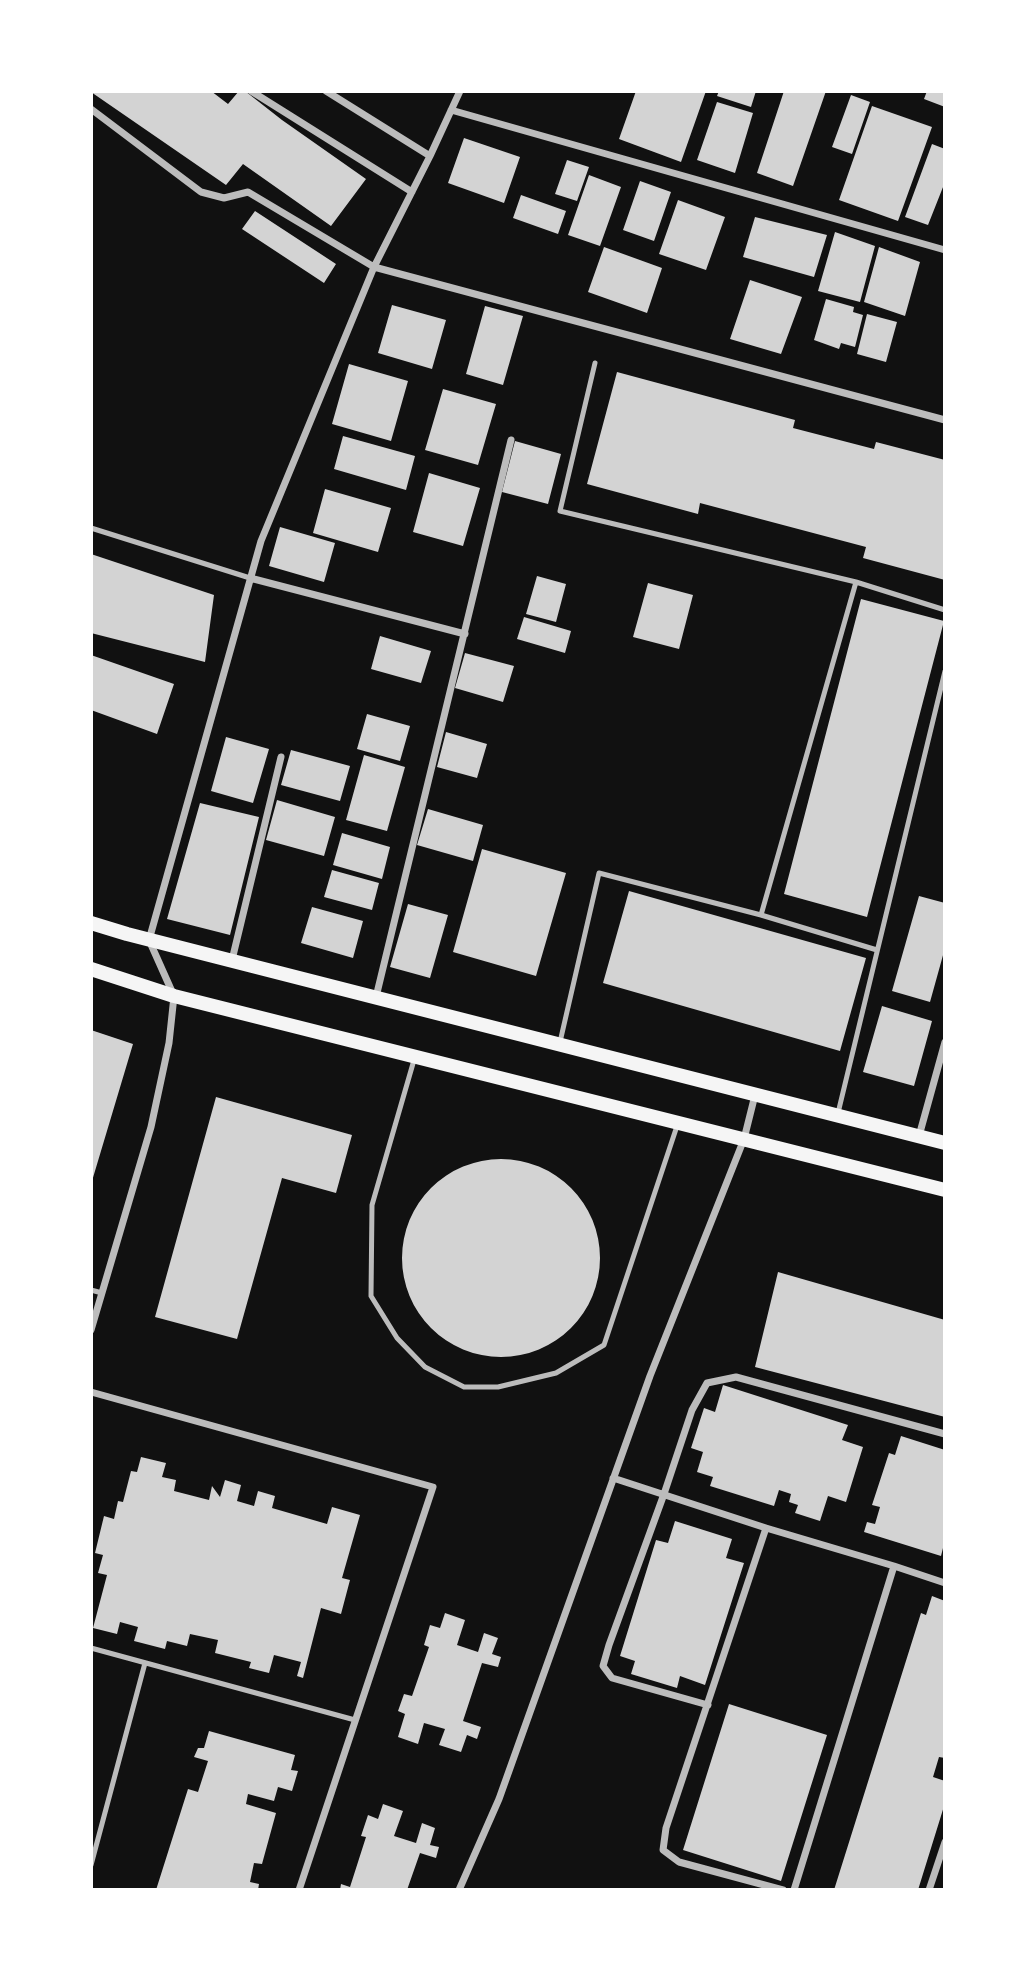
<!DOCTYPE html>
<html>
<head>
<meta charset="utf-8">
<style>
  body { margin:0 }
  #map { position:relative; width:1036px; height:1981px; overflow:hidden; background:#111; font-family:"Nunito Sans",sans-serif }
  canvas { display:block }
  .frame { position:absolute; inset:0; border:93px solid #fff; pointer-events:none }
</style>
</head>
<body>
<div id="map">
<canvas width="1036" height="1981"></canvas>
<div class="frame"></div>
</div>
<script>
const ctx = document.querySelector('canvas').getContext('2d');
ctx.lineJoin = 'round';
function fill(path, color) {
  ctx.fillStyle = color;
  ctx.fill(path, 'evenodd');
}
function trace(path, color, width, dash) {
  ctx.strokeStyle = color;
  ctx.lineWidth = width;
  ctx.lineCap = dash ? 'butt' : 'round';
  ctx.setLineDash(dash || []);
  ctx.stroke(path);
}
fill(new Path2D(`
  M211,91L228,104L239,91H245L282,120L366,179L331,226L243,164L226,185L91,92Z
  M636,91H706L681,162L619,139Z
  M719,91H756L751,107L717,96Z
  M784,91H826L793,186L757,173Z
  M927,91H945V107L924,99Z
  M851,95L870,102L852,154L832,147Z
  M717,102L753,113L735,173L697,160Z
  M872,106L932,127L898,221L839,200Z
  M464,138L520,157L504,203L448,183Z
  M932,144L945,149V182L928,225L905,217Z
  M567,160L589,167L577,201L555,194Z
  M589,175L621,187L600,246L568,235Z
  M640,181L671,192L654,241L623,230Z
  M521,195L566,211L558,234L513,218Z
  M678,200L725,217L706,270L659,254Z
  M255,211L336,264L324,283L242,229Z
  M755,217L827,235L814,277L743,257Z
  M835,232L875,246L860,302L818,291Z
  M604,247L662,268L647,313L588,292Z
  M879,247L920,262L905,316L864,302Z
  M750,280L802,297L781,354L730,339Z
  M826,299L854,307L853,312L863,315L855,347L841,343L839,349L814,340Z
  M392,305L446,320L432,369L378,353Z
  M485,306L523,316L503,385L466,374Z
  M867,314L897,322L886,362L857,354Z
  M349,364L408,381L391,441L332,424Z
  M617,372L795,420L793,428L874,449L876,442L945,460V580L863,558L866,547L700,503L698,514L587,484Z
  M443,389L496,404L478,465L425,450Z
  M343,436L415,456L406,490L334,469Z
  M515,441L561,454L548,504L502,492Z
  M429,473L480,488L463,546L413,532Z
  M325,489L391,508L378,552L313,533Z
  M280,527L335,543L324,582L269,566Z
  M91,554L214,595L205,662L91,633Z
  M537,576L566,584L556,622L526,614Z
  M648,583L693,595L679,649L633,637Z
  M861,599L944,621L867,917L784,894Z
  M524,617L571,631L565,653L517,639Z
  M380,636L431,651L421,683L371,669Z
  M465,653L514,666L503,702L455,688Z
  M91,655L174,684L157,734L91,710Z
  M367,714L410,726L400,761L357,749Z
  M446,732L487,744L477,778L437,767Z
  M226,737L269,749L253,803L211,791Z
  M291,750L350,766L340,801L281,785Z
  M364,755L405,767L387,831L346,820Z
  M277,800L335,817L324,856L266,840Z
  M200,803L259,817L230,935L167,919Z
  M428,809L483,825L473,861L417,845Z
  M342,833L390,847L382,879L333,865Z
  M482,849L566,873L536,976L453,952Z
  M332,870L379,883L372,910L324,897Z
  M629,891L866,958L840,1051L603,983Z
  M919,896L945,903V948L930,1002L892,991Z
  M408,904L448,915L430,978L390,967Z
  M312,907L363,921L353,958L301,943Z
  M882,1006L932,1021L914,1086L863,1072Z
  M91,1030L133,1044L92,1181H91Z
  M216,1097L352,1135L336,1193L282,1178L237,1339L155,1317Z
  M402 1258a99 99 0 1 1 198 0a99 99 0 1 1-198 0Z
  M778,1272L945,1320V1417L755,1367Z
  M723,1385L848,1425L842,1440L863,1447L846,1502L828,1496L820,1521L795,1513L798,1505L789,1502L791,1494L779,1490L774,1506L710,1486L713,1477L697,1472L703,1452L691,1448L704,1408L715,1412Z
  M901,1436L945,1450V1549L943,1548L941,1556L864,1532L867,1522L875,1524L880,1507L872,1505L889,1453L895,1455Z
  M141,1457L166,1463L162,1477L176,1480L174,1491L209,1500L212,1486L220,1497L225,1480L241,1485L237,1501L254,1506L258,1491L275,1496L272,1508L327,1524L332,1507L360,1515L342,1578L350,1580L341,1614L321,1608L303,1678L297,1676L301,1662L274,1655L269,1673L249,1668L251,1662L215,1653L218,1640L190,1634L187,1646L167,1641L165,1649L134,1641L138,1627L120,1622L117,1634L93,1628L107,1575L98,1573L103,1555L95,1553L104,1516L114,1519L118,1501L123,1502L131,1471L137,1472Z
  M675,1521L732,1539L726,1558L744,1563L705,1685L680,1676L677,1688L631,1674L635,1661L620,1656L656,1540L668,1543Z
  M932,1596L945,1601V1758L939,1757L933,1777L945,1781V1803L918,1890H834L921,1613L926,1615Z
  M445,1613L465,1620L457,1645L478,1652L484,1633L498,1638L492,1654L501,1657L498,1667L482,1663L463,1721L481,1727L477,1739L467,1735L461,1752L439,1745L445,1729L424,1723L418,1744L398,1737L405,1714L398,1711L404,1694L412,1696L429,1647L424,1645L430,1625L440,1628Z
  M729,1704L827,1735L781,1881L683,1850Z
  M209,1731L295,1755L291,1770L298,1771L292,1791L278,1787L274,1801L248,1794L246,1804L276,1813L262,1864L254,1863L250,1882L259,1884L258,1890H156L188,1789L198,1792L208,1761L194,1757L198,1748H204Z
  M383,1804L403,1811L394,1836L416,1843L422,1823L435,1828L430,1845L439,1847L436,1858L420,1853L407,1890H340L341,1884L350,1887L366,1837L361,1836L368,1815L378,1819Z`), '#d3d3d3');
trace(new Path2D(`
  M595,363L560,511L856,582L945,610
  M91,528L250,578
  M761,915L877,950
  M560,1042L599,873L761,915L856,582
  M414,1060L372,1205L371,1296L397,1338L425,1367L464,1387H498L556,1373L604,1345L677,1126
  M838,1113L945,671
  M91,1290L102,1293
  M91,1648L355,1720
  M91,1865L145,1663`), '#bcbcbc', 5);
trace(new Path2D(`
  M251,91L412,192
  M326,91L430,156
  M91,109L201,192L224,198L248,192L374,267L430,156L460,91
  M451,110L945,250
  M250,578L465,634
  M232,960L281,757
  M376,997L511,440
  M919,1136L945,1042
  M91,1330L151,1127L169,1043L174,996L149,940L261,541L374,267L945,420
  M91,1392L433,1487L299,1890
  M613,1478L766,1528L894,1566L794,1890
  M766,1528L666,1828L663,1850L679,1862L783,1890
  M894,1566L945,1583
  M708,1705L612,1678L603,1666L609,1645L664,1494L692,1410L707,1383L736,1377L945,1434
  M459,1890L499,1799L650,1376L744,1139L755,1095
  M929,1890L945,1842`), '#bcbcbc', 7);
trace(new Path2D(`
  M91,923L127,934L945,1143
  M91,969L174,996L945,1190`), '#f5f5f5', 14);
</script>
</body>
</html>
